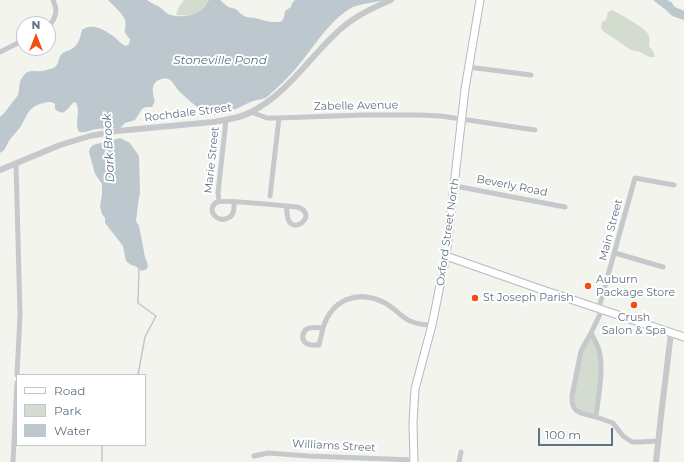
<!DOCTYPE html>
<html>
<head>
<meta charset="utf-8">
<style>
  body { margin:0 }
  #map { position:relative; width:684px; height:462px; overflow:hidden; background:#f4f4ef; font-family:Montserrat,sans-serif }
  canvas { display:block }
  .legend { position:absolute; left:16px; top:374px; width:130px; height:72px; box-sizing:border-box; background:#fff; border:1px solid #bfc7cd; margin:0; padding:5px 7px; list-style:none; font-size:12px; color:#607283 }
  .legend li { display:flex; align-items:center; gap:8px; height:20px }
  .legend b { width:20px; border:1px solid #bfc7cd }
  .north { position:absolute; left:16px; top:16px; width:40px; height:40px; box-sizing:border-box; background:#fff; border:1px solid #bfc7cd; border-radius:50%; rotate:0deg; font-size:11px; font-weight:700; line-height:16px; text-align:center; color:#607283 }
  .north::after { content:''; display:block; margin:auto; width:14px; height:18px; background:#f14e12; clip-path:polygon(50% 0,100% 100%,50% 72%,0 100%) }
  .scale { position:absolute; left:538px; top:428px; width:75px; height:18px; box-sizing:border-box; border:2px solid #607283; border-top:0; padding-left:5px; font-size:12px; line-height:14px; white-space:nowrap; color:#607283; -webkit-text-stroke:3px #fff; paint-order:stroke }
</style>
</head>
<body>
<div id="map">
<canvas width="684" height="462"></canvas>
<ul class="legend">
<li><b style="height:5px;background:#fff"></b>Road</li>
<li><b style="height:11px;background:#d4dcd0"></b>Park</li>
<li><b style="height:11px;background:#bcc8cd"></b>Water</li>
</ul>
<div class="north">N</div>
<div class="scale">100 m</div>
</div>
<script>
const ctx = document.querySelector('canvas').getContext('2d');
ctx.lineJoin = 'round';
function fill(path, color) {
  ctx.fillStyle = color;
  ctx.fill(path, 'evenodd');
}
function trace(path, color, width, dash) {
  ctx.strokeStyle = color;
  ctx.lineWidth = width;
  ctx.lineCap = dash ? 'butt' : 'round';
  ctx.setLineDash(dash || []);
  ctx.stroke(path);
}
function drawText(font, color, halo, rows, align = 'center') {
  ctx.font = font + ' Montserrat,sans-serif';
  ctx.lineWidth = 4;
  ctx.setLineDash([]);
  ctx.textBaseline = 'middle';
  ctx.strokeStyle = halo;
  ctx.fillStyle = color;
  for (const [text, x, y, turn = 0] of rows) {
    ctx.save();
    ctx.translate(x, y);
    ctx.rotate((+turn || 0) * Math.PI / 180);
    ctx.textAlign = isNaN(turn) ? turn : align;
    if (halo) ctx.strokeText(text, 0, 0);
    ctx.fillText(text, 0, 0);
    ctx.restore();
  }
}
fill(new Path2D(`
  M184,0H209C204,13 189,17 176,15L179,6Z
  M612,10C620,14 644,27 648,34C650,38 650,42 649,46L653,51L655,57H649L640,52L631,50L603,31L601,28L602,22L606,20L608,12Z
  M591,333L600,360L596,417L586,414L572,406L582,349Z`), '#d4dcd0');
fill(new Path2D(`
  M108,0H147C151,3 154,4 158,6C163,9 166,14 171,15C185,19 203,14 209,0H220L228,7L236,9L241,14L246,17L255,18L270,22H279L282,21L284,17L285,11L291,7L292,3L295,0H384C374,3 363,3 353,7C331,18 314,47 298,66C289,77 278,87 267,97C263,100 258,99 253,101C241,106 223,117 210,114C200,111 185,97 178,90C175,86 172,80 168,79C165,78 161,79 159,80C150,84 153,94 155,101L152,107H146L142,109L135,120L125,123L120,128C110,128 101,128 92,130C88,131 84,133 79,132C74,123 81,112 76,103L74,102C67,108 65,118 55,109V104C51,101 48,102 43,103C29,107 29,112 22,124C19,130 13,135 9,141C6,146 5,151 0,153V117L5,112L18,95C20,88 18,82 24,75C29,69 35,72 42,71C45,71 48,69 51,69C60,66 57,60 61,55C63,52 67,51 70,50C78,46 80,39 82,30C91,22 105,30 113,36C118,39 120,44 126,46L129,44L130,39C120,29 128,28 125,20C123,14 113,5 108,0Z
  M653,0H667L671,2L675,7L684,11V20L672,16L666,10Z
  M120,138L130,143L139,156L140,194L139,197L136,221L139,226L145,257L148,265L147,269L142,271L135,266L131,265L126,261L123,246L105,223V218L102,214L100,206L102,195V184L95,174L89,152L90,148L93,145Z`), '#bcc8cd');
trace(new Path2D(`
  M138,375L145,337L156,316L138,303L139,268
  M102,445V462`), '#bcc8cd', 1.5);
const secondary = new Path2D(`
  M446,256L540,289L684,337
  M414,462L413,423L415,389L432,325L446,256L465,89L480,0`);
trace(secondary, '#b5babf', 9);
trace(new Path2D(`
  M48,26C56,19 58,10 53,0
  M0,52L24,40
  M468,67L531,75
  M251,112L267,118H277L363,115H420L441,116L535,130
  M16,163L20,315L17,375
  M455,186L565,207
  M270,196L279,118
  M219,202L218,193L226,120
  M234,202C234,208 235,215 228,218C217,224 205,209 217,202C223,199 286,206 297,207C319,213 294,236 288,219C287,215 287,210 286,206
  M615,253L663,267
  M323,328L319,345C316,345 310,346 306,343C301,340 302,332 307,329C311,326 319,328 323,328C332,299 358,289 385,303C395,308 401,317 410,321C417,324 424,325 432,325
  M591,333L581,351L572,396C571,414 582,413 596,417C598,397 605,366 598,347C596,342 593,337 591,333L602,310L600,304L635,178L674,185
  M596,417L613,423L623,436L632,442H639L658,441
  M254,456L268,453L309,456L414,460
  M13,462L17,383
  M459,462L461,452`), '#c6c9cc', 5);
trace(new Path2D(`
  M0,170L60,145L90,136L117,131L213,122C226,120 240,118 251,112C289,93 311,54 343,27C357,15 374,7 391,0
  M656,462L661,416L671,333`), '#c6c9cc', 6);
trace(secondary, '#fff', 7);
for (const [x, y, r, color] of [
  [588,286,4,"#f14e12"],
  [475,298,4,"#f14e12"],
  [634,305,4,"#f14e12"]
]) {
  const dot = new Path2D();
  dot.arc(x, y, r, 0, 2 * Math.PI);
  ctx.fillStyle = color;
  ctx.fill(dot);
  trace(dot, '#fff', 1.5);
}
drawText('11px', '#607283', '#fff', [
  ["Zabelle Avenue",356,106,-1],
  ["Rochdale Street",188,113,-7],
  ["Marie Street",212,160,-84],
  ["Beverly Road",512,186,11],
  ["Main Street",611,230,-75],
  ["Oxford Street North",448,232,-82],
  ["Williams Street",334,446,3]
]);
drawText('11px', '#607283', '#fff', [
  ["Auburn",596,280],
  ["Package Store",596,293],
  ["St Joseph Parish",483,298],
  ["Crush",634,318,"center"],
  ["Salon & Spa",634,331,"center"]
], 'left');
drawText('italic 12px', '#5b7681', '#fff', [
  ["Stoneville Pond",220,60],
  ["Dark Brook",109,148,-93]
]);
</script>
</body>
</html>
